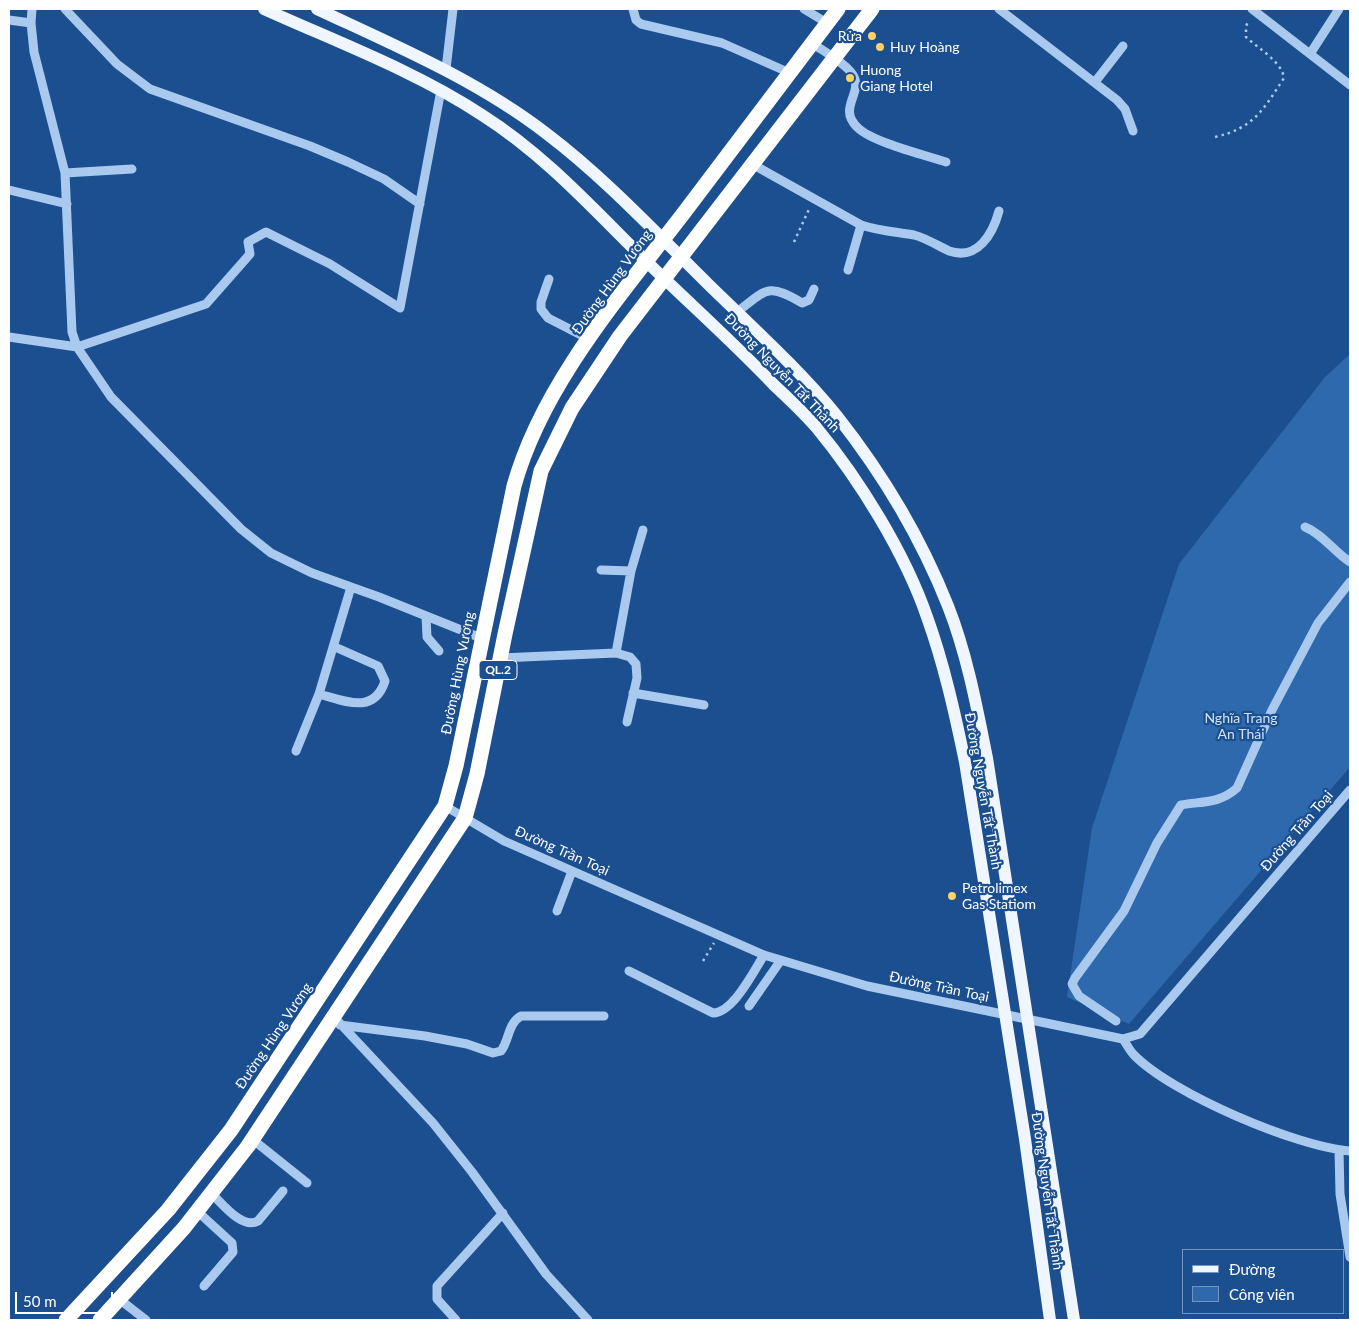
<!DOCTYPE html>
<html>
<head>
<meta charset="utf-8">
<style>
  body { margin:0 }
  #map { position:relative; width:1359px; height:1329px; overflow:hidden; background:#1b4f8f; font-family:Lato,sans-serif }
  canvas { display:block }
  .frame { position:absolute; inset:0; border:10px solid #fff; pointer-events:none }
  .legend { position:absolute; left:1182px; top:1249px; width:162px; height:65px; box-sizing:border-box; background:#1b4f8f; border:1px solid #7695bc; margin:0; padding:6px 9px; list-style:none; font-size:15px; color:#fff }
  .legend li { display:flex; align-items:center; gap:10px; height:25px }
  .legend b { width:25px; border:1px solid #7695bc }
  .scale { position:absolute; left:15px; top:1292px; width:98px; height:22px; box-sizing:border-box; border:2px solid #fff; border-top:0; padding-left:6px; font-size:15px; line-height:18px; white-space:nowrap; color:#fff; -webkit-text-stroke:4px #1b4f8f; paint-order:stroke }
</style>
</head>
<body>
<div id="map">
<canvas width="1359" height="1329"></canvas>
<div class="frame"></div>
<ul class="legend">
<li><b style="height:6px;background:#f0f6ff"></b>Đường</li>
<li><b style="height:14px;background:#2e69ad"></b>Công viên</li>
</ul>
<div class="scale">50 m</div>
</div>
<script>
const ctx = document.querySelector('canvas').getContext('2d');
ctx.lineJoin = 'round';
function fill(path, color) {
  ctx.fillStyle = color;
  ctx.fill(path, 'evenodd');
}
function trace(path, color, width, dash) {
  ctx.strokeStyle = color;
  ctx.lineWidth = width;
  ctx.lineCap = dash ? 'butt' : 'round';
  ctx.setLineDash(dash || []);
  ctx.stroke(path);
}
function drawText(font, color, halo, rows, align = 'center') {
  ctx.font = font + ' Lato,sans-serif';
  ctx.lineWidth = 4.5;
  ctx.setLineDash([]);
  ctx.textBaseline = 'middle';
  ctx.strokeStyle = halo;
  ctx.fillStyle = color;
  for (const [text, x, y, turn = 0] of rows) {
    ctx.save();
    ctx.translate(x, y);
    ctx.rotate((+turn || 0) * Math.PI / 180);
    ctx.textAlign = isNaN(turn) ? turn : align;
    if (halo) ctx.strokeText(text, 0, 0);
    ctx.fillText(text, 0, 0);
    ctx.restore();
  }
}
fill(new Path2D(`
  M1350,354V767L1129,1024L1067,997L1092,828L1179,564L1325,377Z`), '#2e69ad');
trace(new Path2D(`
  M1215,137C1254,128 1263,110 1284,78C1282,62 1258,48 1246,37V26L1249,20
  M794,242L810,207
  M703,961L714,943`), '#a9c9ee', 2.5, [2.5, 4]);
trace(new Path2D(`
  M32,9L31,23L34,52L65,173L72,332L77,347L111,397L241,529L271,553L312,573L379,597L481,638
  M65,9L117,64L150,89L310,146L348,162L384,179L420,204
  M633,9L636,20L641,24L722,43L790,73
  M804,9L827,23
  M999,9L1117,100L1125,109L1133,131
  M1252,9L1350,85
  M9,20L31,23
  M812,43C823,51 849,65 854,77C862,94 838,108 857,127C871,142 925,155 946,162
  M1310,54L1339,9
  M446,69L453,9
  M1095,82L1123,46
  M752,164L861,225C879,231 896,232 914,235C926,238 938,246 949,251C978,261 993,233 999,211
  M65,173L132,169
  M9,190L67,204
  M848,270L861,225
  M549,279L541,302V309L548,318L589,339
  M737,312C766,290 767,282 802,303L809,300L814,289
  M9,337L77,347L206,304L250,254L248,242L266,232L330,264L400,308L441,90
  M1305,527C1323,534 1334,552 1350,562
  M601,570L631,571
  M426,617L427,637L439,651
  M616,653L631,571L643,530
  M500,658L616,653L630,657L636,664L637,678L627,722
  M633,693L704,705
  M319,694C345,701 374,715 385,681L378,666L335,647
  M296,751L319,694L351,587
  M445,806L504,841L764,955L867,986L1123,1039L1140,1034L1350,790
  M557,911L572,871
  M629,971L713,1013C733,1013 754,971 764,955
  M749,1006L781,960
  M334,1017L433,1123L472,1172L546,1274L588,1320
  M1116,1021L1079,996L1072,984L1075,978L1124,911L1157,843L1181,805C1203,801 1219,804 1237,788L1272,710L1318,623L1350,582
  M340,1025L425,1036L467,1044L493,1053L501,1051C509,1041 508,1023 521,1016H604
  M1123,1039C1127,1045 1130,1051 1134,1055C1172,1094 1297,1147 1350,1151
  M252,1139L307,1183
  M1339,1150L1340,1194L1350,1257
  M211,1193C222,1203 242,1230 258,1221L283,1191
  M197,1211L232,1243L233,1252L204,1286
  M119,1299L146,1320
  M456,1320L437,1299V1286L503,1213`), '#a9c9ee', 9);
trace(new Path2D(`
  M264,9C337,42 415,71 482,115C545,155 593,209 646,261C689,303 733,342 774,385C788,398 803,412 816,427C859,479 905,553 927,617C944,664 955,714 965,762L1025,1139L1050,1320
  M317,9C396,46 477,80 547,134C605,178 656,233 708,284C752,327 799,369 837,416C882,473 921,538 948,606C967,654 977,708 987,758L1074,1320`), '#f0f6ff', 12);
trace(new Path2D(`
  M66,1320L168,1210L231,1130L445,806L456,766L514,486C542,385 620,296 683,214C735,146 786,77 838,9
  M100,1320L184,1228L248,1146L465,818L477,774L505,634L541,471L572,408L620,336L872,9`), '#fff', 15);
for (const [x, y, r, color] of [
  [872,36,5,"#ffd166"],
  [880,47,5,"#ffd166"],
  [850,78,5,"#ffd166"],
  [952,896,5,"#ffd166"]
]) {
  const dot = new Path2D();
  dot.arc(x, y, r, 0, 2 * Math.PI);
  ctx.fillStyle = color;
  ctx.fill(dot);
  trace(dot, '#1b4f8f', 2);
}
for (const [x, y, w] of [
  [498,670,38]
]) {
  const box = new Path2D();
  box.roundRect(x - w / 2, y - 9.5, w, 19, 4);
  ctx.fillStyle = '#1b4f8f';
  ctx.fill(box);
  trace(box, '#fff', 1);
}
drawText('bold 12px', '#fff', null, [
  ["QL.2",498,670]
]);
drawText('14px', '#fff', '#1b4f8f', [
  ["Rửa",862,36,"right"],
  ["Huy Hoàng",890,47],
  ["Huong",860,70],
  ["Giang Hotel",860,86],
  ["Petrolimex",962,888],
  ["Gas Statiom",962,904]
], 'left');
drawText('14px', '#fff', '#1b4f8f', [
  ["Đường Hùng Vương",612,282,-54],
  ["Đường Nguyễn Tất Thành",782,373,46],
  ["Đường Hùng Vương",458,673,-79],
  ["Đường Nguyễn Tất Thành",983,791,80],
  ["Đường Trần Toại",1297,831,-49],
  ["Đường Trần Toại",562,851,24],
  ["Đường Trần Toại",939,987,12],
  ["Đường Hùng Vương",274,1036,-56],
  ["Đường Nguyễn Tất Thành",1047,1191,82]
]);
drawText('14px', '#cfe3fa', '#1b4f8f', [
  ["Nghĩa Trang",1241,718],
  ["An Thái",1241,734]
]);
</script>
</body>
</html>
